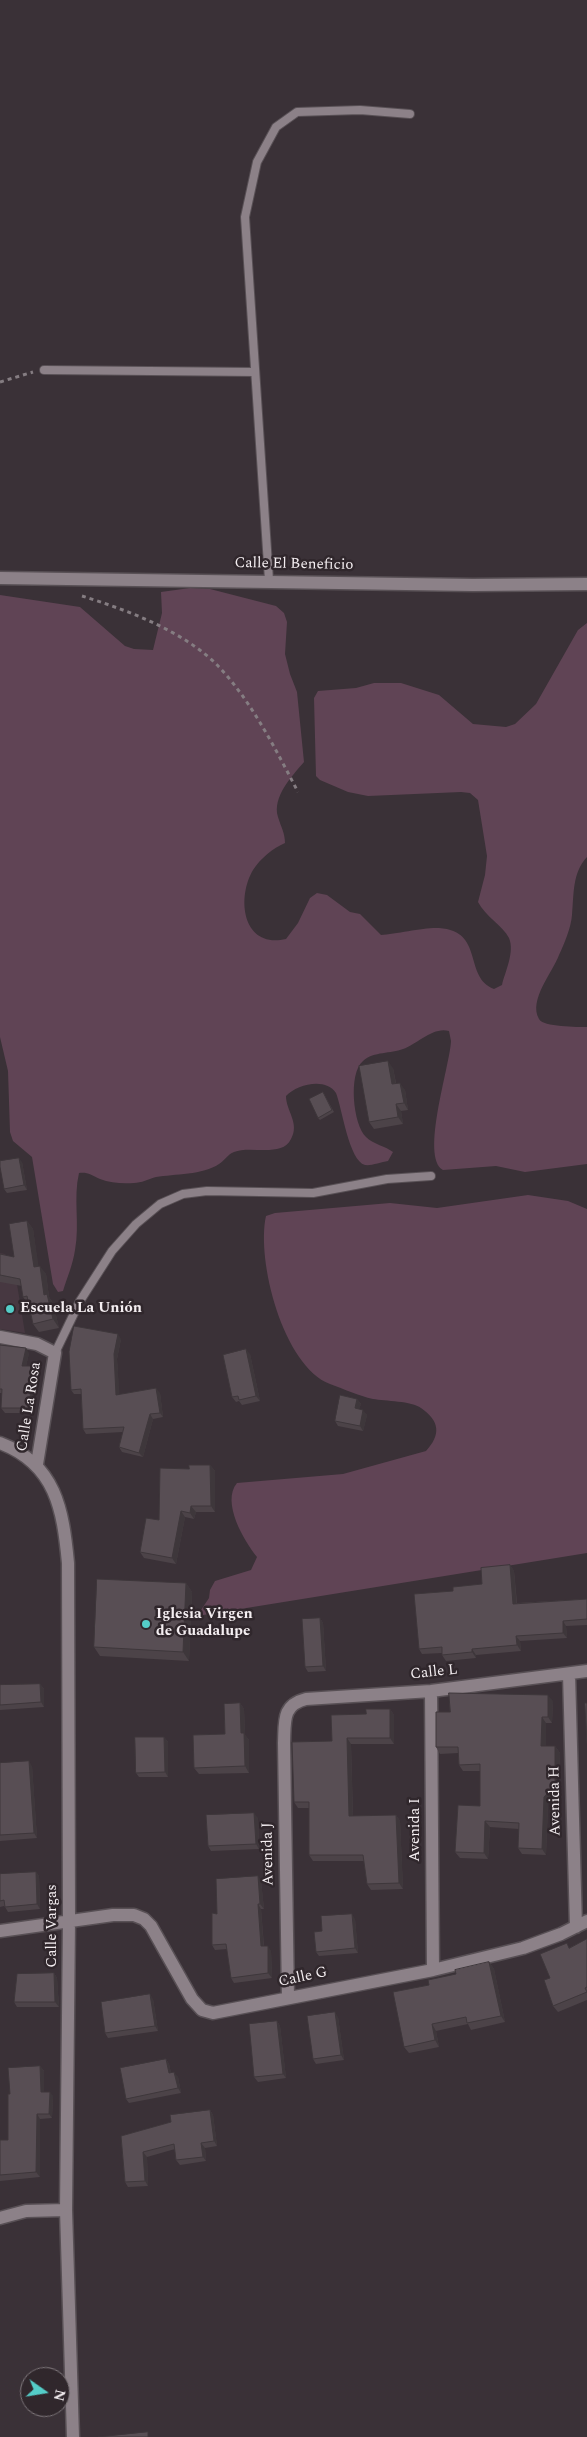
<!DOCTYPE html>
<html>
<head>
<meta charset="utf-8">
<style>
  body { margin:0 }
  #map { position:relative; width:587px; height:2437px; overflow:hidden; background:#3a3137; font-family:Spectral,serif }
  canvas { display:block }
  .north { position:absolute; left:20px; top:2367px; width:50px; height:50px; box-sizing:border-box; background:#30272c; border:1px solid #7e777b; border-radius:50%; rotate:103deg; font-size:14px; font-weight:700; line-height:20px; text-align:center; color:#f4eef1 }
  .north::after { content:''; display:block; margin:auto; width:18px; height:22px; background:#54cdc8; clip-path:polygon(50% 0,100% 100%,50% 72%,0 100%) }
</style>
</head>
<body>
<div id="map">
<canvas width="587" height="2437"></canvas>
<div class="north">N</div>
</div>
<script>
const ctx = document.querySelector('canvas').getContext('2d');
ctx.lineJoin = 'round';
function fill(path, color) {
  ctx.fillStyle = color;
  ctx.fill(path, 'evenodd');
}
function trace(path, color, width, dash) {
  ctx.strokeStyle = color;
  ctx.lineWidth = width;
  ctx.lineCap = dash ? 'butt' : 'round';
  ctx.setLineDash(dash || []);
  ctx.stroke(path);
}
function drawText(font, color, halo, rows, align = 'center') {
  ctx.font = font + ' Spectral,serif';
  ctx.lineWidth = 5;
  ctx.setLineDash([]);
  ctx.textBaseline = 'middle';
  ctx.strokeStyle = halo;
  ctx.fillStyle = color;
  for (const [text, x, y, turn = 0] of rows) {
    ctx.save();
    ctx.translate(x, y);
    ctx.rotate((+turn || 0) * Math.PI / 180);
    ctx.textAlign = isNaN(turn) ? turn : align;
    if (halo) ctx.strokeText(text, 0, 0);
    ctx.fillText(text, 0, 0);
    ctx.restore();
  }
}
fill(new Path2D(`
  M0,1253L5,1254L14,1266L25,1333L0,1329Z`), '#473841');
fill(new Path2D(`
  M190,588L210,589L276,606L284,613L287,622L285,654L290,674L297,692L304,762C292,776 272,797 278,817C281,827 285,833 285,843C273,848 260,859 253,870C236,899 243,949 286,939L298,923L310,898L317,893L327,895L350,912L360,914L381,935C396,934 425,927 439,928C485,931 463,977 494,989L502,985C505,972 515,952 509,938C503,926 485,916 478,902L485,875L487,856L478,800L470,793L461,792L368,796L348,792L320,780L316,776L314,698L318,691L356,688L374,683H401L439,695L473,724L506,727L515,724L536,704L578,630L587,623V857C572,873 574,895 572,915C571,928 564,944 559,955C553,972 528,1000 539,1019C543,1027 578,1027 587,1027V1164L525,1172L496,1166L443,1170C420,1157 450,1066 451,1041L449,1031C434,1026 417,1044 403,1049C391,1054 374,1051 363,1061C348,1073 353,1125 366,1137C373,1144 385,1146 393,1152L388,1161C381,1162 371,1166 365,1165C349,1161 342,1108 336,1093C326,1077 297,1084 286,1096C286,1111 300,1123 291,1139C282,1158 250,1145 234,1152C228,1154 224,1161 219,1164C203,1175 174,1174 156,1177C149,1179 141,1183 134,1183C123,1184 110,1183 100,1179C91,1175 88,1172 79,1173C73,1198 80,1224 75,1250C73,1264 67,1278 63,1291L58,1292L53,1284L32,1157L13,1141L10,1132L8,1071L0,1037V595L80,607L125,646L134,649L153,650L162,613L161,592Z
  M528,1195L568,1201L587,1209V1553L197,1616L209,1598L210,1590L215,1581L251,1570L257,1557C244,1541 221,1502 237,1483L343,1474L426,1451C441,1435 440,1421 421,1408C412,1401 385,1401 373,1399C359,1396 344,1389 330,1384C283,1366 256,1260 266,1216L275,1213L390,1203L437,1208Z`), '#604455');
const lane = new Path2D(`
  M44,370L255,372
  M269,580L245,217L257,162L276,127L297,112L360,110L410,114
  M55,1353L80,1301L112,1251L136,1224L160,1204L183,1194L207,1191L313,1193L387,1179L431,1176`);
const street = new Path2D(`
  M0,578L473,585L587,584
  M0,1337L37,1344L55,1353L37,1464
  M0,1443C56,1464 63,1510 68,1563L69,1921L66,2210L73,2437
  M569,1674L576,1927
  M431,1691L433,1970
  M0,1931L113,1915H134L144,1919L151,1926L192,1999L202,2010L213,2013L433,1970L523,1948L561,1934L587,1921
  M288,1998L284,1743C285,1721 282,1705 306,1699L431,1691L587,1671
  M0,2218L26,2211L66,2210`);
trace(lane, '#585055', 10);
trace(street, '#585055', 15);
trace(new Path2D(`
  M0,382L33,372
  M82,596C127,610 186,632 219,667C252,702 276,750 298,792`), '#857d82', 3, [4, 4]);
trace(lane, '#8c8188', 8);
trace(street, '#8c8188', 12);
fill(new Path2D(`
  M393,1068L396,1083L405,1090L408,1110L401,1111L403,1124L374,1129L369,1122Z
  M324,1094L334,1112L320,1120L318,1118Z
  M22,1162L27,1190L7,1193L4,1189Z
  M27,1221L33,1229L38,1266L46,1274L49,1297L53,1303L59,1328L39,1332L33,1324L28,1304L23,1297L22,1286L0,1282V1254L14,1257Z
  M121,1339L117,1359L119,1394L160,1393L163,1417L153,1419L143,1457L122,1452L119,1447L123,1432L86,1434L83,1429L81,1394H74L71,1390Z
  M0,1345L29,1353L26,1366H31L34,1371V1413H5L1,1408L2,1393H0Z
  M250,1354L260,1401L242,1405L239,1401L236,1402L232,1397Z
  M357,1399L361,1404L359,1409L367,1415L363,1431L338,1426L335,1421Z
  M210,1465L215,1471V1512H196L194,1519L185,1517L176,1564L144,1558L140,1552L189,1469Z
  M510,1565L514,1571L517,1603L587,1599V1625L566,1626L567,1638L520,1641L521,1651L476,1655V1658L446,1661L442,1655V1653L422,1654L419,1649L453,1591L482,1584Z
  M186,1583L192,1592L189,1661L100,1656L94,1647Z
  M320,1618L323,1623L326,1671L308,1672L305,1667Z
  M40,1684L44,1689V1707L0,1710V1685Z
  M553,1701L552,1723H546V1746H555L560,1753L559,1791L548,1804L546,1855L522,1854L518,1848L519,1829L490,1827L488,1859L460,1858L455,1852L480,1806V1771H463L459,1765L458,1753L440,1754L436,1747L450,1712Z
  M240,1703L244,1709L245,1735L249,1740V1773L199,1774L194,1768L225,1734Z
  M390,1709L394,1715V1744H351L353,1816L396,1815L400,1821L403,1889L371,1890L367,1884L364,1861H313L309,1855V1808H298L294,1802L332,1741L366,1714Z
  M164,1737L168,1742V1777H139L136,1773Z
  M0,1763L32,1766L37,1838L0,1841Z
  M258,1818L259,1849L211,1851L208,1846Z
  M36,1872L39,1876L40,1909L8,1912L5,1907L4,1906L0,1907V1874Z
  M261,1881L264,1909H261L264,1946L271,1951L272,1978L234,1983L231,1978L227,1949L215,1950L212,1945L217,1914Z
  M355,1919L358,1953L319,1956L316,1952Z
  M587,1939V2000L558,2012L553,2006L550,1978L570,1948Z
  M489,1962L494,1969L505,2022L471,2030L468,2024L436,2031L439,2047L409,2053L404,2047L429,1985Z
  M54,1973L57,1978L59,2007H17L14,2002Z
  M153,1999L158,2031L108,2038L105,2033Z
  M338,2017L344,2060L316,2064L313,2059Z
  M277,2021L280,2026L286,2078L258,2082L254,2077Z
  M166,2059L169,2064L171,2073L178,2077L181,2093L129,2103L126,2099Z
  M40,2066L44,2071V2092L53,2096L52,2118L40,2119V2177L0,2181V2140H8L10,2094Z
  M210,2110L213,2115L217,2146L205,2148L206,2161L180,2165L176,2160L175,2149L147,2157L148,2186L128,2187L125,2182L121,2136L171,2122Z`), '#4c4348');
fill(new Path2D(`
  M388,1061L393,1068L397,1091L392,1084Z
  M400,1083L405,1090L408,1110L404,1103Z
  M396,1104L401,1111L403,1124L398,1117Z
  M19,1158L22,1162L27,1190L24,1185Z
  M27,1221L33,1229L40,1275L34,1267Z
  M40,1266L46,1274L49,1297L53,1303L59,1328L53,1319L44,1295Z
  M118,1334L121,1339L117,1359L120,1400L116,1395L114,1354Z
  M26,1348L29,1353L25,1371L22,1366Z
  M246,1349L250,1354L260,1401L256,1396Z
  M31,1366L34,1371V1413L30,1408Z
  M156,1388L160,1393L163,1417L160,1413Z
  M357,1399L361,1404L358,1413L355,1408Z
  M363,1410L367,1415L363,1431L360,1426Z
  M150,1414L153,1419L143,1457L139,1453Z
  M210,1465L215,1471V1512L211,1506Z
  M191,1506L196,1512L194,1519L190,1513Z
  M181,1511L185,1517L176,1564L172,1558Z
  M510,1565L514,1571L517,1609L513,1604Z
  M186,1583L192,1592L189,1661L183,1652Z
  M320,1618L323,1623L326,1671L323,1666Z
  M563,1621L566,1626L567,1638L563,1633Z
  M516,1636L520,1641L521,1651L517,1645Z
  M472,1649L476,1655V1658L472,1652Z
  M40,1684L44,1689V1707L41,1702Z
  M548,1695L553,1701L552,1723L548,1717Z
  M240,1703L244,1709L245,1735L249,1740V1773L245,1766L241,1733Z
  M390,1709L394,1715V1744L390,1738Z
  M542,1717L546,1723V1753L541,1746Z
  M164,1737L168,1742V1777L165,1772Z
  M347,1738L351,1744L353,1822L349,1816Z
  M555,1746L560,1753L559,1791L548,1804L546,1855L542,1849L544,1797Z
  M29,1761L32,1766L37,1838L34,1833Z
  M254,1813L258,1818L259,1849L256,1844Z
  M396,1815L400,1821L403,1889L399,1883Z
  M485,1821L490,1827L488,1859L484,1853Z
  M36,1872L39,1876L40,1909L37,1904Z
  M258,1876L261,1881L264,1909L260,1904Z
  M258,1904L261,1909L264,1951L261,1946Z
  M352,1914L355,1919L358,1953L355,1948Z
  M268,1946L271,1951L272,1978L268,1973Z
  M489,1962L494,1969L505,2022L501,2016Z
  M54,1973L57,1978L59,2007L55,2002Z
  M150,1994L153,1999L158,2031L155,2026Z
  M335,2012L338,2017L344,2060L341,2055Z
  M277,2021L280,2026L286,2078L283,2074Z
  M432,2024L436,2031L439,2047L435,2040Z
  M166,2059L169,2064L172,2078L169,2073Z
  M40,2066L44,2071V2097L41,2092Z
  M174,2072L178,2077L181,2093L178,2088Z
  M50,2092L53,2096L52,2118L49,2114Z
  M210,2110L213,2115L217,2146L214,2141Z
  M37,2114L40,2119V2177L36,2172Z
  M201,2143L205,2148L206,2161L203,2157Z
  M143,2152L147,2157L148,2186L145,2181Z`), '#3e373b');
const building = new Path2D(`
  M388,1061L392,1084L400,1083L404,1103L396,1104L398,1117L369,1122L359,1066Z
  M323,1092L332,1110L318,1118L309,1099Z
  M19,1158L24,1185L4,1189L0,1167V1161Z
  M27,1221L34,1267L40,1266L44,1295L47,1294L53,1319L33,1324L27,1296L23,1297L20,1279L0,1275V1254L14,1257L9,1224Z
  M74,1326L118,1334L114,1354L116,1395L156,1388L160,1413L150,1414L139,1453L119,1447L124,1427L83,1429L81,1389L71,1390L69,1352Z
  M0,1345L26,1348L22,1366H31L30,1408H1L2,1389H0Z
  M246,1349L256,1396L239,1400L238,1396L232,1397L223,1355Z
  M340,1395L357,1399L355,1408L363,1410L360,1426L335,1421Z
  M189,1465H210L211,1506H191L190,1513L181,1511L172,1558L140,1552L146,1518L159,1520L160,1468L189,1469Z
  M510,1565L513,1604L587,1599V1619L563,1621V1633L516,1636L517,1645L472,1649V1652L442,1655V1647L419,1649L414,1594L453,1591V1587L482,1584L481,1568Z
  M97,1579L186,1583L183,1652L94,1647Z
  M320,1618L323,1666L305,1667L302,1619Z
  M40,1684L41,1702L0,1705V1685Z
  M449,1693L548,1695V1717H542L541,1746H555V1785L544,1797L542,1849L518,1848L519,1823L485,1821L484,1853L455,1852L458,1805L480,1806V1764L459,1765L458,1747H436V1712H450Z
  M240,1703L241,1733H244L245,1766L194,1768L193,1735L225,1734L224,1704Z
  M585,1703H587V1743Z
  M366,1709H390V1738H347L349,1816L396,1815L399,1883L367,1884L363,1855H309V1802H294L292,1742L332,1741L331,1715L366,1714Z
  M135,1737H164L165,1772L136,1773Z
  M29,1761L34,1833L0,1835V1763Z
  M254,1813L256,1844L208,1846L206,1815Z
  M36,1872L37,1904L5,1907L4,1900L0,1901V1874Z
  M258,1876L260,1904H258L261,1946H268V1973L231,1978L226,1944L212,1945V1913L217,1914L216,1879Z
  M352,1914L355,1948L316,1952L314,1932L322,1931L321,1916Z
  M587,1939V1987L585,1988L587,1992L553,2006L544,1980L550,1978L540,1954L567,1943L569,1948Z
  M489,1962L501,2016L467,2023L466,2017L432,2024L435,2040L404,2047L393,1992L429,1985L428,1980L456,1974L455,1970Z
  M54,1973L55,2002H14L17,1974Z
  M150,1994L155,2026L105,2033L101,2002Z
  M335,2012L341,2055L313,2059L307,2016Z
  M277,2021L283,2074L254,2077L249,2024Z
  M166,2059L169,2073L174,2072L178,2088L126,2099L120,2068Z
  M40,2066L41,2092H50L49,2114H37L36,2172L0,2175V2140H8V2094H10L8,2068Z
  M210,2110L214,2141L201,2143L203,2157L176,2160L174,2144L143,2152L145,2181L125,2182L121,2136L171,2122L170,2115Z
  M148,2432V2437H98Z`);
fill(building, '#584e54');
trace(building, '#3e373b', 1);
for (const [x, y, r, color] of [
  [10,1309,5,"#54cdc8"],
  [146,1624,5,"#54cdc8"]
]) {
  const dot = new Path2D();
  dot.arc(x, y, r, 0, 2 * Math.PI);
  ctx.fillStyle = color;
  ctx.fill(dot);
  trace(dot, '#30272c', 2);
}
drawText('15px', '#f4eef1', '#30272c', [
  ["Calle El Beneficio",294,565,1],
  ["Calle La Rosa",30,1407,-81],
  ["Calle L",434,1673,-6],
  ["Avenida H",556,1801,-91],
  ["Avenida I",416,1830,-90],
  ["Avenida J",269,1854,-91],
  ["Calle Vargas",53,1926,-90],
  ["Calle G",303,1978,-12]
]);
drawText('bold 15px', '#f4eef1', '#30272c', [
  ["Escuela La Unión",20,1309],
  ["Iglesia Virgen",156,1615],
  ["de Guadalupe",156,1632]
], 'left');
</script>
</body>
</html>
